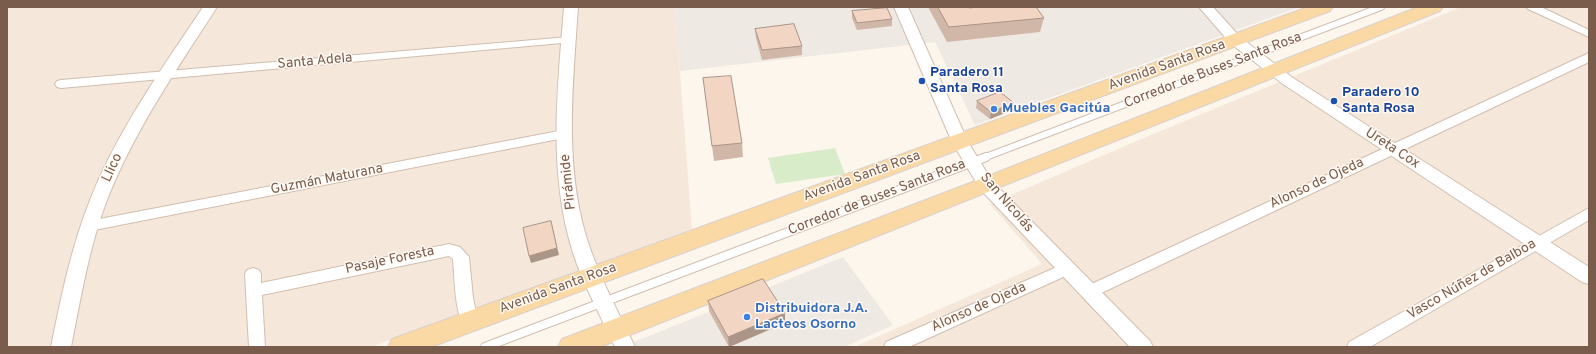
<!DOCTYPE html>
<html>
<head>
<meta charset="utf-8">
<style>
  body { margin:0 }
  #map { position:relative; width:1596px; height:354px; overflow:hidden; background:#fdf6ec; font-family:Overpass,sans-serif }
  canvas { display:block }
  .frame { position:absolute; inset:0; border:8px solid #7a5c4d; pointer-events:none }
</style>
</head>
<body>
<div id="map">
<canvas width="1596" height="354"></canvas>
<div class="frame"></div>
</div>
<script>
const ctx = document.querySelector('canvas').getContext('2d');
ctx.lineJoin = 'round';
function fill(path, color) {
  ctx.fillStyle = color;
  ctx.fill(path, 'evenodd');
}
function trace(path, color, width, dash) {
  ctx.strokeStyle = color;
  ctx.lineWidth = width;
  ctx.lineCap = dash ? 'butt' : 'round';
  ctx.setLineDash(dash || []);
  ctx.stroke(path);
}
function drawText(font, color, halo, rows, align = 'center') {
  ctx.font = font + ' Overpass,sans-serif';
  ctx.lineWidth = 3;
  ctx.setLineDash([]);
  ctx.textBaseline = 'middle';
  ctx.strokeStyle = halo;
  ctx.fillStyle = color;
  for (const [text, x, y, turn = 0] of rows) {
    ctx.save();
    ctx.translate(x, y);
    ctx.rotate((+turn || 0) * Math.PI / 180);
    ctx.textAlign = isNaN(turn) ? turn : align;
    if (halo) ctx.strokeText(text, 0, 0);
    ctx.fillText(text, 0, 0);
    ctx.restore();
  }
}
fill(new Path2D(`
  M7,7H675L692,229L371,347H7Z
  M1461,7H1589V347H854L1042,264L990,204L1146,137Z`), '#f5e8da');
fill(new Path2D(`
  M675,7H1300L975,125L935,42L680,71Z
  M843,257L893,325L844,347H622Z`), '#efe9e4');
fill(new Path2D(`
  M835,148L845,174L776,184L768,158Z`), '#d8ecc9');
const serviceFar1 = new Path2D(`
  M983,158L1381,7`);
const service = new Path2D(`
  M485,347L986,157`);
const minor = new Path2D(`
  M1526,7H1541L1589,30V37L1528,9Z
  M569,37L573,38L575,40L573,42L61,88L57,87L55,84L57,81L61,80Z
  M1589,53V62L1095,296L1089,298L1083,296L1081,292L1083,288Z
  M564,130L569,131L571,134L569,137L89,231L84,230L82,226L84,222L89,221Z
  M1589,208V220L1370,347H1347L1349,342Z
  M449,244L460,247L469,257L473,298L478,322L476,327L470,329L464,327C454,307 455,280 453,259L449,256L262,295L265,347H249L245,274L247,270L253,268L259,270L261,274V283Z
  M1066,263L1072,265L1074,269L1072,273L909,347H884L886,342Z`);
const tertiary = new Path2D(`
  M203,7H217C177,69 134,131 107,200C89,247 81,297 71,347H51C61,297 71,248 90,200C117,131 162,69 203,7Z
  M564,7H578C573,83 564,162 586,236C598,275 618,311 635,347H615C598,310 577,274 568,235C549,160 558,83 564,7Z
  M894,7H908L968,142L992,181L1150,341L1153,347H1130L980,189L952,142Z
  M1199,7H1213L1240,37L1293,78L1589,267V284L1582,282L1283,84L1230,43Z`);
const primary = new Path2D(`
  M1308,7H1333L1330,11L431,347H388L392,339Z
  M1418,7H1443L1440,11L600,347H558L562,339L978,180Z`);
trace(serviceFar1, '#d1beb0', 8);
trace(service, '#d1beb0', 10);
trace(minor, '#d1beb0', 2);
trace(tertiary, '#d1beb0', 2);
trace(primary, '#dad1cd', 2);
trace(serviceFar1, '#fff', 6);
trace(service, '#fff', 8);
fill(minor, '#fff');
fill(tertiary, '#fff');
fill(primary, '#fbd9a5');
fill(new Path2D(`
  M928,7H969V8L1044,18L1040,32L947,42Z
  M852,11L892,19V26L857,30L852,18Z
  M755,29L802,46V55L762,60L756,38Z
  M703,78L742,143L743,157L714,161Z
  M977,101L1014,103L1012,110L990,119L976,108Z
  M708,301L785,323L729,347L709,311Z`), '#d1b7a8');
fill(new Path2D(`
  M1014,103L1012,110L990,119L991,112Z
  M551,221L559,255L531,263L529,256Z
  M785,313V323L729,347L728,337Z`), '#aa9588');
const building = new Path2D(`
  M938,7H969V8L979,7H1036L1044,18L949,27Z
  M887,8L892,19L857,23L852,11Z
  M794,24L802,46L762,50L755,29Z
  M731,76L742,143L712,146L703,78Z
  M1000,92L1014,103L991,112L977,101Z
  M551,221L557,248L529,256L523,228Z
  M763,279L785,313L728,337L708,301Z`);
fill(building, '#f3d5c3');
trace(building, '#aa9588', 1);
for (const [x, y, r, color] of [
  [922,81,4,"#1a4fb4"],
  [1334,101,4,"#1a4fb4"],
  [994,109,4,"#3f7fe0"],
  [747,317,4,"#3f7fe0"]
]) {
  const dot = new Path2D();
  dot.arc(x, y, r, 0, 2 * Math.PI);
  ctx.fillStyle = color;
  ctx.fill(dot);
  trace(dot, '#fffaf3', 1.5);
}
drawText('14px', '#7a5c4d', '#fffaf3', [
  ["Santa Adela",315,62,-5],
  ["Avenida Santa Rosa",1167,66,-20],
  ["Corredor de Buses Santa Rosa",1213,71,-21],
  ["Ureta Cox",1392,149,33],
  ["Llico",113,168,-65],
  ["Avenida Santa Rosa",862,177,-20],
  ["Guzmán Maturana",327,180,-11],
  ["Pirámide",569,182,-96],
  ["Alonso de Ojeda",1317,184,-25],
  ["Corredor de Buses Santa Rosa",877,198,-21],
  ["San Nicolás",1006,203,49],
  ["Pasaje Foresta",390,261,-12],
  ["Vasco Núñez de Balboa",1472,280,-30],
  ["Avenida Santa Rosa",558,289,-20],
  ["Alonso de Ojeda",979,308,-24]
]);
drawText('bold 14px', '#164399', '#fffaf3', [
  ["Paradero 11",930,73],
  ["Santa Rosa",930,89],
  ["Paradero 10",1342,93],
  ["Santa Rosa",1342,109]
], 'left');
drawText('bold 14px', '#366cbe', '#fffaf3', [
  ["Muebles Gacitúa",1002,109],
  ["Distribuidora J.A.",755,309],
  ["Lacteos Osorno",755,325]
], 'left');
</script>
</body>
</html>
